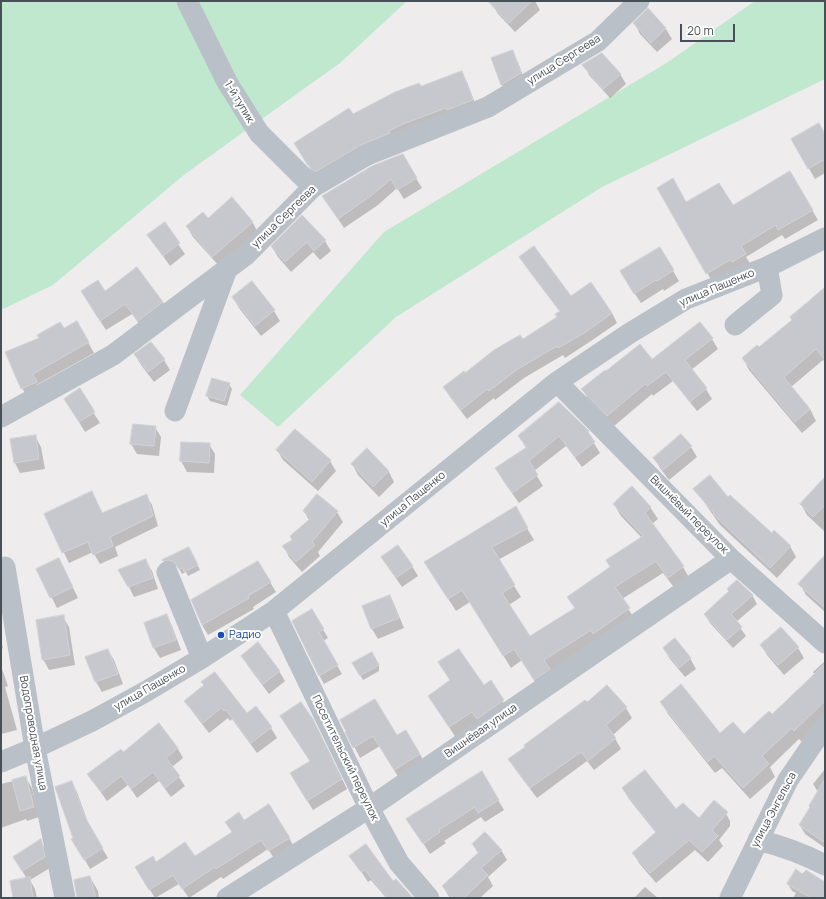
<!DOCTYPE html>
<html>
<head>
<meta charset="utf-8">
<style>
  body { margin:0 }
  #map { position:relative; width:826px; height:899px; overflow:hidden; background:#eeecec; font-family:Manrope,sans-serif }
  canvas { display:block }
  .frame { position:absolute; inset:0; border:2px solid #474f57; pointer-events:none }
  .scale { position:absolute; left:680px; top:24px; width:55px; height:18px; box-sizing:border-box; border:2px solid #474f57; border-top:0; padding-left:5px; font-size:12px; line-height:14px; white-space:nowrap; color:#474f57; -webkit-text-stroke:3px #fff; paint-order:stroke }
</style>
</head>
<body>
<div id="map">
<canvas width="826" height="899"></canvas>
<div class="frame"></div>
<div class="scale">20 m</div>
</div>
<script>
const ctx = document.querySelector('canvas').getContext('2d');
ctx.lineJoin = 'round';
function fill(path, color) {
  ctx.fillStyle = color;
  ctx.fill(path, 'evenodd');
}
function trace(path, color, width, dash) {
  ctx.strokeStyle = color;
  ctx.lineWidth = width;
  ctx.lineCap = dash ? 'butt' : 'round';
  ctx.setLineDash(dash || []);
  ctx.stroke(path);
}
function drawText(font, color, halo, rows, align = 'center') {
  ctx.font = font + ' Manrope,sans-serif';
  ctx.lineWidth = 4;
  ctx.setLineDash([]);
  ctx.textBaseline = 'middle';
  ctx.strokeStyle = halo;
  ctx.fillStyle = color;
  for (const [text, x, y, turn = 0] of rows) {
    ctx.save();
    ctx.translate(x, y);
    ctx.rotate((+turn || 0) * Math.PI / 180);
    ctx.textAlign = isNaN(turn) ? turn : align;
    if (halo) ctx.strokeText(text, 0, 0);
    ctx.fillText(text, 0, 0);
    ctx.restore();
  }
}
fill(new Path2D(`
  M1,1H407L340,63L185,174L53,285L1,310Z
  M755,1H825V79L602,187L396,317L278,427L240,395L384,232L668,62Z`), '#bfe8ce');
fill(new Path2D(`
  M495,1H535L540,10L515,32L498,14L492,4Z
  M648,10L666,29L672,39L657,52L640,34L635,24Z
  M512,52L518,62L526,84L507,95L502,85L492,58Z
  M584,65L620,74L626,84L610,98L589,75Z
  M461,72L467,82L478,111L314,175L301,153L421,87Z
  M825,136V173L815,179L792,139Z
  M402,155L422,188L404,199L397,188L378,205L344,228L323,196Z
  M790,173L818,220L785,239L782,235L746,257L751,265L713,283L658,188L686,204L733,207Z
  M232,199L253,223L258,233L219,266L193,237L187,227L208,219Z
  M302,216L325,241L331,251L320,260L313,252L291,272L278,257L272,247Z
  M164,224L185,254L170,266L149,236Z
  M660,249L679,281L664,291L663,289L641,303L627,282Z
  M521,257L571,297L612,313L617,323L591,341L565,358L563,355L524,378L495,400L494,398L467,419L450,397L444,387L559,317L560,312L526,267Z
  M137,269L163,302L169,313L144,331L132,314L106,330L88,302L105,293Z
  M252,283L274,311L280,321L261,336L239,308L233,298Z
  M825,287V362L823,360L791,387L810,409L816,421L802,433L749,370L743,358L759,348L793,320L813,300L812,298Z
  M77,322L94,353L38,384L28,398L22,388L63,330Z
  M712,339L718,349L691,370L706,389L712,399L697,411L673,381L653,396L652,394L614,426L588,399L582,389L606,373L651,361Z
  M150,343L164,360L170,370L154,382L141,365L135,355Z
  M229,384L232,389L227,406L210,401L207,396Z
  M79,390L100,423L85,432L71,409Z
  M559,403L592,440L600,453L582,467L566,446L534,471L543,486L519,503L502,479L526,448L519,436Z
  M155,427L161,437L159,456L137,454L131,444Z
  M35,436L41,447L45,469L20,473L15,463Z
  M182,443L209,444L215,454L214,473L187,472L181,461Z
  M691,447L697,457L669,480L660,468L654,458Z
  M277,450L330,461L336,471L318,491L283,460Z
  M367,450L389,472L394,482L379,497L358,475L352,464Z
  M825,479V532L807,515L801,504Z
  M695,489L728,499L772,534L790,546L796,557L777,578L720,525Z
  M92,492L103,514L146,495L152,505L158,526L115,547L118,556L100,564L93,552L69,563L45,514Z
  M614,504L650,507L658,519L652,524L683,567L690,579L676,590L663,573L622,599L636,621L541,692L522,660L511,668L470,602L456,611L433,575L522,520L534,540L498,560L521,597L509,605L529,638L576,608L611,568L642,538L621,516Z
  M304,511L337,512L343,522L318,552L320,556L302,572L289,557L284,547L294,541L309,520Z
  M191,553L200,570L188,576L186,572L182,574L178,567L172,565H166L163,560Z
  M825,557V612L806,595L800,584Z
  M146,561L152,571L158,589L134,597L129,587Z
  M412,566L418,576L402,587L388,567Z
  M37,569H64L78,598L57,608Z
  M270,582L276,592L253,607L254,609L208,635L202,625Z
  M752,595L757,604L736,622L746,636L733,648L710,623L705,615Z
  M390,596L395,606L404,628L378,639L372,629Z
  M312,611L328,638L323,641L342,674L324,684L319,675Z
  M166,615L172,626L181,650L160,658L154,648L145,623Z
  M63,617L69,627L75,665L49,670L43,659Z
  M1,641L3,648L1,649Z
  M761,645L798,648L804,658L784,675L767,655Z
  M664,649L690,658L696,669L685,677L670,659Z
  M108,650L114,660L123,684L102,692L96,682L87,658Z
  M371,653L379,666V671L363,680L353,663Z
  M242,656L279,671L285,681L269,694L248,666Z
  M825,661V719L802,742L799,739L770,767L775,777L750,799L722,768L715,773L668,714L661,702L720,735H744L772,715L815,675L813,672Z
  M439,662L484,686L490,682L512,715L458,741L429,696L450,681Z
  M1,666L8,686L5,687L17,730L1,734Z
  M203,682L247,715L271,728L277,738L257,753L232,719L230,721L228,718L209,733L192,711L186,701L205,686Z
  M587,703L626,708L632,718L613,735L621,749L594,770L587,761L537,798L515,769L510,759Z
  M159,724L178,749L183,758L172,767L185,786L171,797L159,781L137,798L128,785L107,801L88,774L123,753Z
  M318,729L347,789L313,810L291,774L311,762Z
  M347,732L396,736L420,754L425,764L400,780L380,746L360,758Z
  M825,769V848L805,834L800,825L811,808L818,792L813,784Z
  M26,778L32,788L39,817L27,821L26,819L1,828V784Z
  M71,782L77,792L90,828L108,858L90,869L73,839L74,838Z
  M623,789L699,819L724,810L730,821V826L719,840L723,846L708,862L695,850L656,883L639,863L633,853L656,833L629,799Z
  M498,800L504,810L485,822L481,817L444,841L446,843L430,854L408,820Z
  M243,821L289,838L295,848L275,860L268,849L223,879L221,877L189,898L179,884L155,898L142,877L156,863L194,858L233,833L226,822Z
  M41,841L46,851L50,868L30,880L35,889L37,898H14L27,879L14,857Z
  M473,845L501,850L507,860L488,877L493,886L480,898H450L443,887L478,853Z
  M351,856L393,882L412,898H386L371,880L368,882Z
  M802,875L825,883V898H793L796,893L792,891L788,884Z
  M90,877L98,891L99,897L102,898H79Z
  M645,887L658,898H634Z`), '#0003');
const building = new Path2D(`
  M488,1H532L509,23Z
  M648,8L666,28L651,43L633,23Z
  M513,50L521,73L501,85L491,58Z
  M602,53L621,74L603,89L582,65Z
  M462,71L473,100L447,110L446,108L403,124L389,131L390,133L361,145L315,172L307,164L294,143L349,108L353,114L395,92L419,83L421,86Z
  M819,123L825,134V159L808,169L791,139Z
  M403,154L417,178L397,190L391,179L372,195L338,219L322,196L372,166Z
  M790,171L813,210L778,230L776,225L741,246L746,254L732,262L730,260L706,274L657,188L673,178L686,202L719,183L733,205Z
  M232,197L253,222L212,257L186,226L203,212L208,218Z
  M302,215L326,240L314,251L307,242L285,262L271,246Z
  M165,222L180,243L163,256L147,235Z
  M534,246L571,296L591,282L612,313L586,332L558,348L557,346L518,369L489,391L487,389L461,410L443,387L464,371L465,373L494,350L520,335L523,339L557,317L555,314L560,311L519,257Z
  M660,247L674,270L657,281L656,280L634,294L620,271Z
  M137,267L163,302L138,321L125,304L100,321L81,291L98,280L105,291Z
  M252,281L275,310L255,326L232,297Z
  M825,288V360L816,349L784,377L810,409L795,422L742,358L757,345L759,347L792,320L790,317Z
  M77,321L89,342L33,374L37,382L21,389L5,352L39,338L37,335L60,322L64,328Z
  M700,322L713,338L685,360L707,388L690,402L666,372L647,386L645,384L607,416L581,389L605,370L606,371L640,344L652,359Z
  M151,342L165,359L148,372L134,354Z
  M212,378L230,383L224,401L206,396Z
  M80,388L95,412L79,422L64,399Z
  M559,402L589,431L588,432L595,442L575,457L559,436L529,461L538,475L512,493L495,468L527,447L518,436Z
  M133,424L156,426L154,446L130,444Z
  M295,429L331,460L312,482L276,450Z
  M681,434L692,446L663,470L653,458Z
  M36,435L39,459L14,463L10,439Z
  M181,442L210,443L209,463L180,461Z
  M367,448L389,471L373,487L351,464Z
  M710,475L728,497L730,495L772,533L774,530L791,546L770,568L713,514L714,513L693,489Z
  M825,477V505L813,517L800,504Z
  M632,486L651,507L645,513L684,566L668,578L656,561L615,587L630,608L593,634L591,630L544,660L550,669L534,680L514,649L503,656L462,590L448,599L424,562L516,506L528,528L492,547L515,585L502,593L530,636L575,608L567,597L610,567L606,560L643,536L613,504Z
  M92,491L102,513L147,494L153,516L110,537L113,546L93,555L88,542L62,553L44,514Z
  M317,494L338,511L312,542L315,545L296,562L282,546L292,540L290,536L311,518L303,511Z
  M398,545L413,566L396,578L381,557Z
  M189,547L198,565L184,572L183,568L179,569L174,562L169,560L163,561L162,560Z
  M825,555V608L798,584Z
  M59,558L73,587L50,598L36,569Z
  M146,559L153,578L128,587L118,570Z
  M258,561L271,582L248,596L249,598L202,625L191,600Z
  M737,580L753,595L731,614L742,627L727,640L704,614L729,591L727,589Z
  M390,595L399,618L371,629L362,606Z
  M312,609L324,629L319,632L338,665L319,676L292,621Z
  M167,614L176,640L153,648L144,623Z
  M64,615L70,655L42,660L36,620Z
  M781,627L799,647L778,665L760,645Z
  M675,638L691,658L679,668L663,648Z
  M258,642L280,671L263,684L241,656Z
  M108,649L118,674L95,682L85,657Z
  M459,649L484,685L491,680L504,700L477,719L472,712L449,727L428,696L450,680L438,662Z
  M372,652L379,665L360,676L352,663Z
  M825,664V701L794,731L792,728L762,756L769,764L743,788L714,756L708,762L660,702L681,684L720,733L733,722L744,734L769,711L772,714Z
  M215,672L247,713L256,706L272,727L251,743L226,710L224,711L221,708L203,723L184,701L204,685L201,682Z
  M607,685L627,707L606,725L616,738L588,761L581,752L530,788L508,759L525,747L524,745L585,700L587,702Z
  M375,699L397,735L406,730L420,754L394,770L373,736L353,748L345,732L346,731L340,720Z
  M301,702L313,719L342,779L307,801L290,773L310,761L280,716Z
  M159,723L178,748L166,758L180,776L165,788L153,772L131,789L121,776L101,792L87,774L121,749L123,752Z
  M645,770L676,809L683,803L699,818L714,800L728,812L712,830L718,836L702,852L689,840L650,873L632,853L656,832L622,788Z
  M482,771L499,800L478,813L475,807L439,830L440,832L423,844L406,819Z
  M26,776L34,807L20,811L12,780Z
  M825,779V843L799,825L810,807L809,806Z
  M72,781L85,817L103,848L84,860L71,839L73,838L55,787Z
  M269,804L290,838L268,851L261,840L216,869L215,867L182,889L173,875L149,890L135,867L153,856L156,862L185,842L195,856L232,832L225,822L239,812L244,820Z
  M485,832L502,850L481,868L488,875L464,898H453L442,886L479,852L472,844Z
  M41,839L45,857L22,871L13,857Z
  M366,844L393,881L396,879L413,898H387L365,870L361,872L349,856Z
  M796,869L802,874L806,870L825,882V898H811L787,884Z
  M90,876L96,898H77L74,880Z
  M30,877L33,898H13L10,881Z`);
fill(building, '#c7c8ce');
trace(building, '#d1d2d7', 1);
trace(new Path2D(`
  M187,1L227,82L259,133L313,187
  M735,325L772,295L767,267
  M557,382L731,559L825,643
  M175,411L227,269
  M1,417L113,355L247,254L313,187L367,155L488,107L598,41L639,1
  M5,567L35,748L65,898
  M167,572L202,658
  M274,611L369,808L399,863L429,898
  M1,762L35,748L92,721L145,692L202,658L274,611L557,382L630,333L686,299L767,267L825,238
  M758,840C782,846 804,854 825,865
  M227,898L369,808L731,559
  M730,898L788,780L825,726`), '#b9c0c7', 21);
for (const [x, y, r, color] of [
  [221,635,4,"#1a4fb4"]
]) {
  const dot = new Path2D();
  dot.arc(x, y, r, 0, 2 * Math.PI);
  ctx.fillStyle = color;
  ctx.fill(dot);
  trace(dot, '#fff', 1.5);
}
drawText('11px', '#474f57', '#fff', [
  ["улица Сергеева",564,60,-32],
  ["1-й тупик",239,102,59],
  ["улица Сергеева",284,217,-44],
  ["улица Пащенко",717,288,-23],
  ["улица Пащенко",413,499,-39],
  ["Вишнёвый переулок",689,515,45],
  ["улица Пащенко",150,688,-30],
  ["Вишнёвая улица",481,731,-35],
  ["Водопроводная улица",33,733,80],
  ["Посетительский переулок",345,758,64],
  ["улица Энгельса",774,810,-62]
]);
drawText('11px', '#164399', '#fff', [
  ["Радио",229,635]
], 'left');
</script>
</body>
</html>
